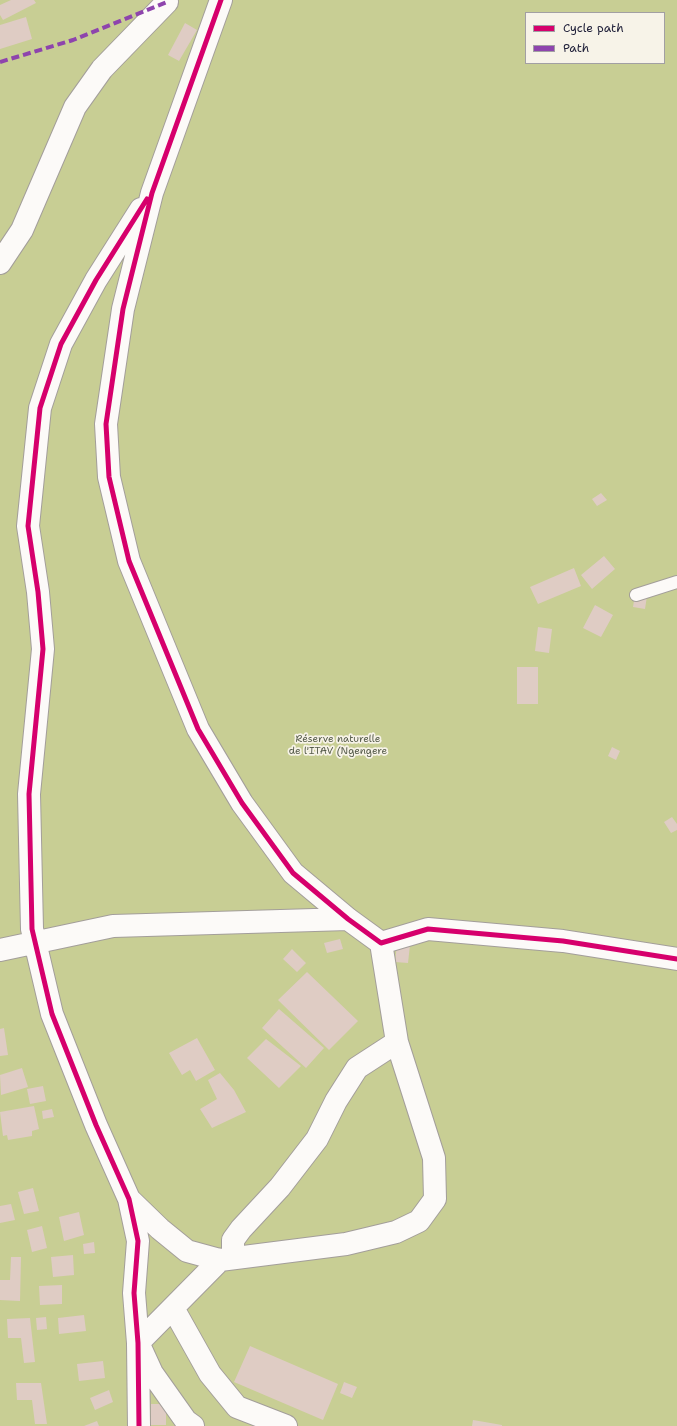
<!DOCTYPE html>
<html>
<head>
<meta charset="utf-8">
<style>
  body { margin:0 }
  #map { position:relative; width:677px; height:1426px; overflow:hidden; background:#e9e1d3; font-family:"Shantell Sans",sans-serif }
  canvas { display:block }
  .legend { position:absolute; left:525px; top:12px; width:140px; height:52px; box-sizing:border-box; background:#f7f3e8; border:1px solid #a29fa3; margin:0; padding:5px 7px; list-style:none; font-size:12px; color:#22223b }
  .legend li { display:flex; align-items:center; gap:8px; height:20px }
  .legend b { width:20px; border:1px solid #a29fa3 }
</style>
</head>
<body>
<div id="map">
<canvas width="677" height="1426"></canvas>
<ul class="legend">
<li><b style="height:5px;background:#d6006c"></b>Cycle path</li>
<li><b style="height:5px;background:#8e44ad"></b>Path</li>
</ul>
</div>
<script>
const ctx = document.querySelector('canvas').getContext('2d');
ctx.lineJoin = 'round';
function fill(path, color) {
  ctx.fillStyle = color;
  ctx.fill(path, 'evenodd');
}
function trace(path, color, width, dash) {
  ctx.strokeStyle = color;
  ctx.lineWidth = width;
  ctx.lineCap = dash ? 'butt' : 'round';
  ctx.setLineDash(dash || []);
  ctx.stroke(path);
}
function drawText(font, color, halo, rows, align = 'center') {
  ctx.font = font + ' "Shantell Sans",sans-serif';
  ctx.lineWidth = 3.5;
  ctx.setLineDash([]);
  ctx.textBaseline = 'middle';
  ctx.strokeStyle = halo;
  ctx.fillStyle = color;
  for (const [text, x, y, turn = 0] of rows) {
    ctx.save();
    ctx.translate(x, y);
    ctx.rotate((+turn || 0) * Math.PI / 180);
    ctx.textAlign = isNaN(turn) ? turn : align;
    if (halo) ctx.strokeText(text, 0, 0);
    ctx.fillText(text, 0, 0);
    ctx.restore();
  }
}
fill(new Path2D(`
  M0,0H677V1426H0ZM526,13H664V63H526Z`), '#c8ce94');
fill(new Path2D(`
  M11,0H34L36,3L3,20L0,15V5Z
  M26,17L32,39L0,49V25Z
  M185,23L197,30L179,61L168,55Z
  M601,493L607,500L597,506L592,499Z
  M604,556L615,569L592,589L581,575Z
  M574,568L581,586L538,604L530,587Z
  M635,594L647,596L645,609L633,607Z
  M595,605L613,615L601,637L583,628Z
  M538,627L552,629L549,653L535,651Z
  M517,667H538V704H517Z
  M612,747L620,751L616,760L608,756Z
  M672,817L677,824V830L671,833L664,822Z
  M340,939L343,949L327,953L324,943Z
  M397,944L410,945L408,963L395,962Z
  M292,949L306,963L297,972L283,959Z
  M307,972L358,1021L329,1050L278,1000Z
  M279,1009L324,1048L306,1068L262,1028Z
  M4,1028L8,1055L0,1056V1029Z
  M197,1038L215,1070L196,1081L190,1070L182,1075L169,1053Z
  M266,1039L301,1066L279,1088L247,1058Z
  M22,1068L28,1087L1,1095L0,1075Z
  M220,1073L234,1090L246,1112L212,1128L200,1109L217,1099L208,1080Z
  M43,1086L46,1101L30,1104L27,1089Z
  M34,1106L39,1129L32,1131V1136L8,1140L7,1135L3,1136L0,1112Z
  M52,1109L54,1117L43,1119L42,1111Z
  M33,1188L39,1211L24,1214L18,1192Z
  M11,1204L15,1220L0,1223V1206Z
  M79,1212L84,1235L64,1241L59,1217Z
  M42,1226L47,1248L32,1252L27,1230Z
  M94,1242L95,1253L84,1254L83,1244Z
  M73,1255L74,1275L53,1277L51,1257Z
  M11,1257H21L20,1301L0,1300V1280H10Z
  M62,1285V1304L40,1305L39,1286Z
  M84,1315L86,1331L59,1334L58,1318Z
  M46,1317L47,1329L37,1330L36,1318Z
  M30,1318L35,1362L24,1363L21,1338H8L7,1319Z
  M250,1346L338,1384L323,1420L234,1382Z
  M103,1361L105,1378L79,1381L77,1364Z
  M344,1382L357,1387L352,1398L340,1393Z
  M16,1383H41L47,1424H35L32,1400H17Z
  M109,1390L113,1402L95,1410L90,1398Z
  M151,1404H166V1425H151Z
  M473,1420L502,1425V1426H472Z
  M97,1421L99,1426H84Z`), '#dfccc4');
const lane = new Path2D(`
  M636,595L677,582`);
const street = new Path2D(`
  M221,0L152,193L123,309L106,424L109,477L129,561L198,729L242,803L293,873L348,919L381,943L428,929L563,941L677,959
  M0,263L22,230L75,107L102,69L167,2
  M0,950L113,926L348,919
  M129,1199L160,1229L187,1251L220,1260L346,1244L396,1232L419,1221L435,1199L434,1158L397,1042L381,943
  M233,1258V1240L241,1229L280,1187L317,1139L336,1101L357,1068L397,1042
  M173,1308L210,1374L237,1407L286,1426
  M138,1343L220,1260
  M141,1349L152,1373L186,1421L193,1426
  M139,1426L138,1343L134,1293L138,1241L129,1199L96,1125L52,1014L32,929L29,794L43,649L38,592L28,526L40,408L61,344L96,280L141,209`);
trace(lane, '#a39e9a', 14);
trace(street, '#a39e9a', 24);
trace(lane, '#fcfaf8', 12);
trace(street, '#fcfaf8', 22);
trace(new Path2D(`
  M0,62L73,40L167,2`), '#8e44ad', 4, [8, 4]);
trace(new Path2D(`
  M221,0L152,193L123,309L106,424L109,477L129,561L198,729L242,803L293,873L348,919L381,943L428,929L563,941L677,959
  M139,1426L138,1343L134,1293L138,1241L129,1199L96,1125L52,1014L32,929L29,794L43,649L38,592L28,526L40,408L61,344L96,280L147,199`), '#d6006c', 5);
drawText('10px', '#535948', '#f7f3e8', [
  ["Réserve naturelle",338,739],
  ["de l'ITAV (Ngengere",338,751]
]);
</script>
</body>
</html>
